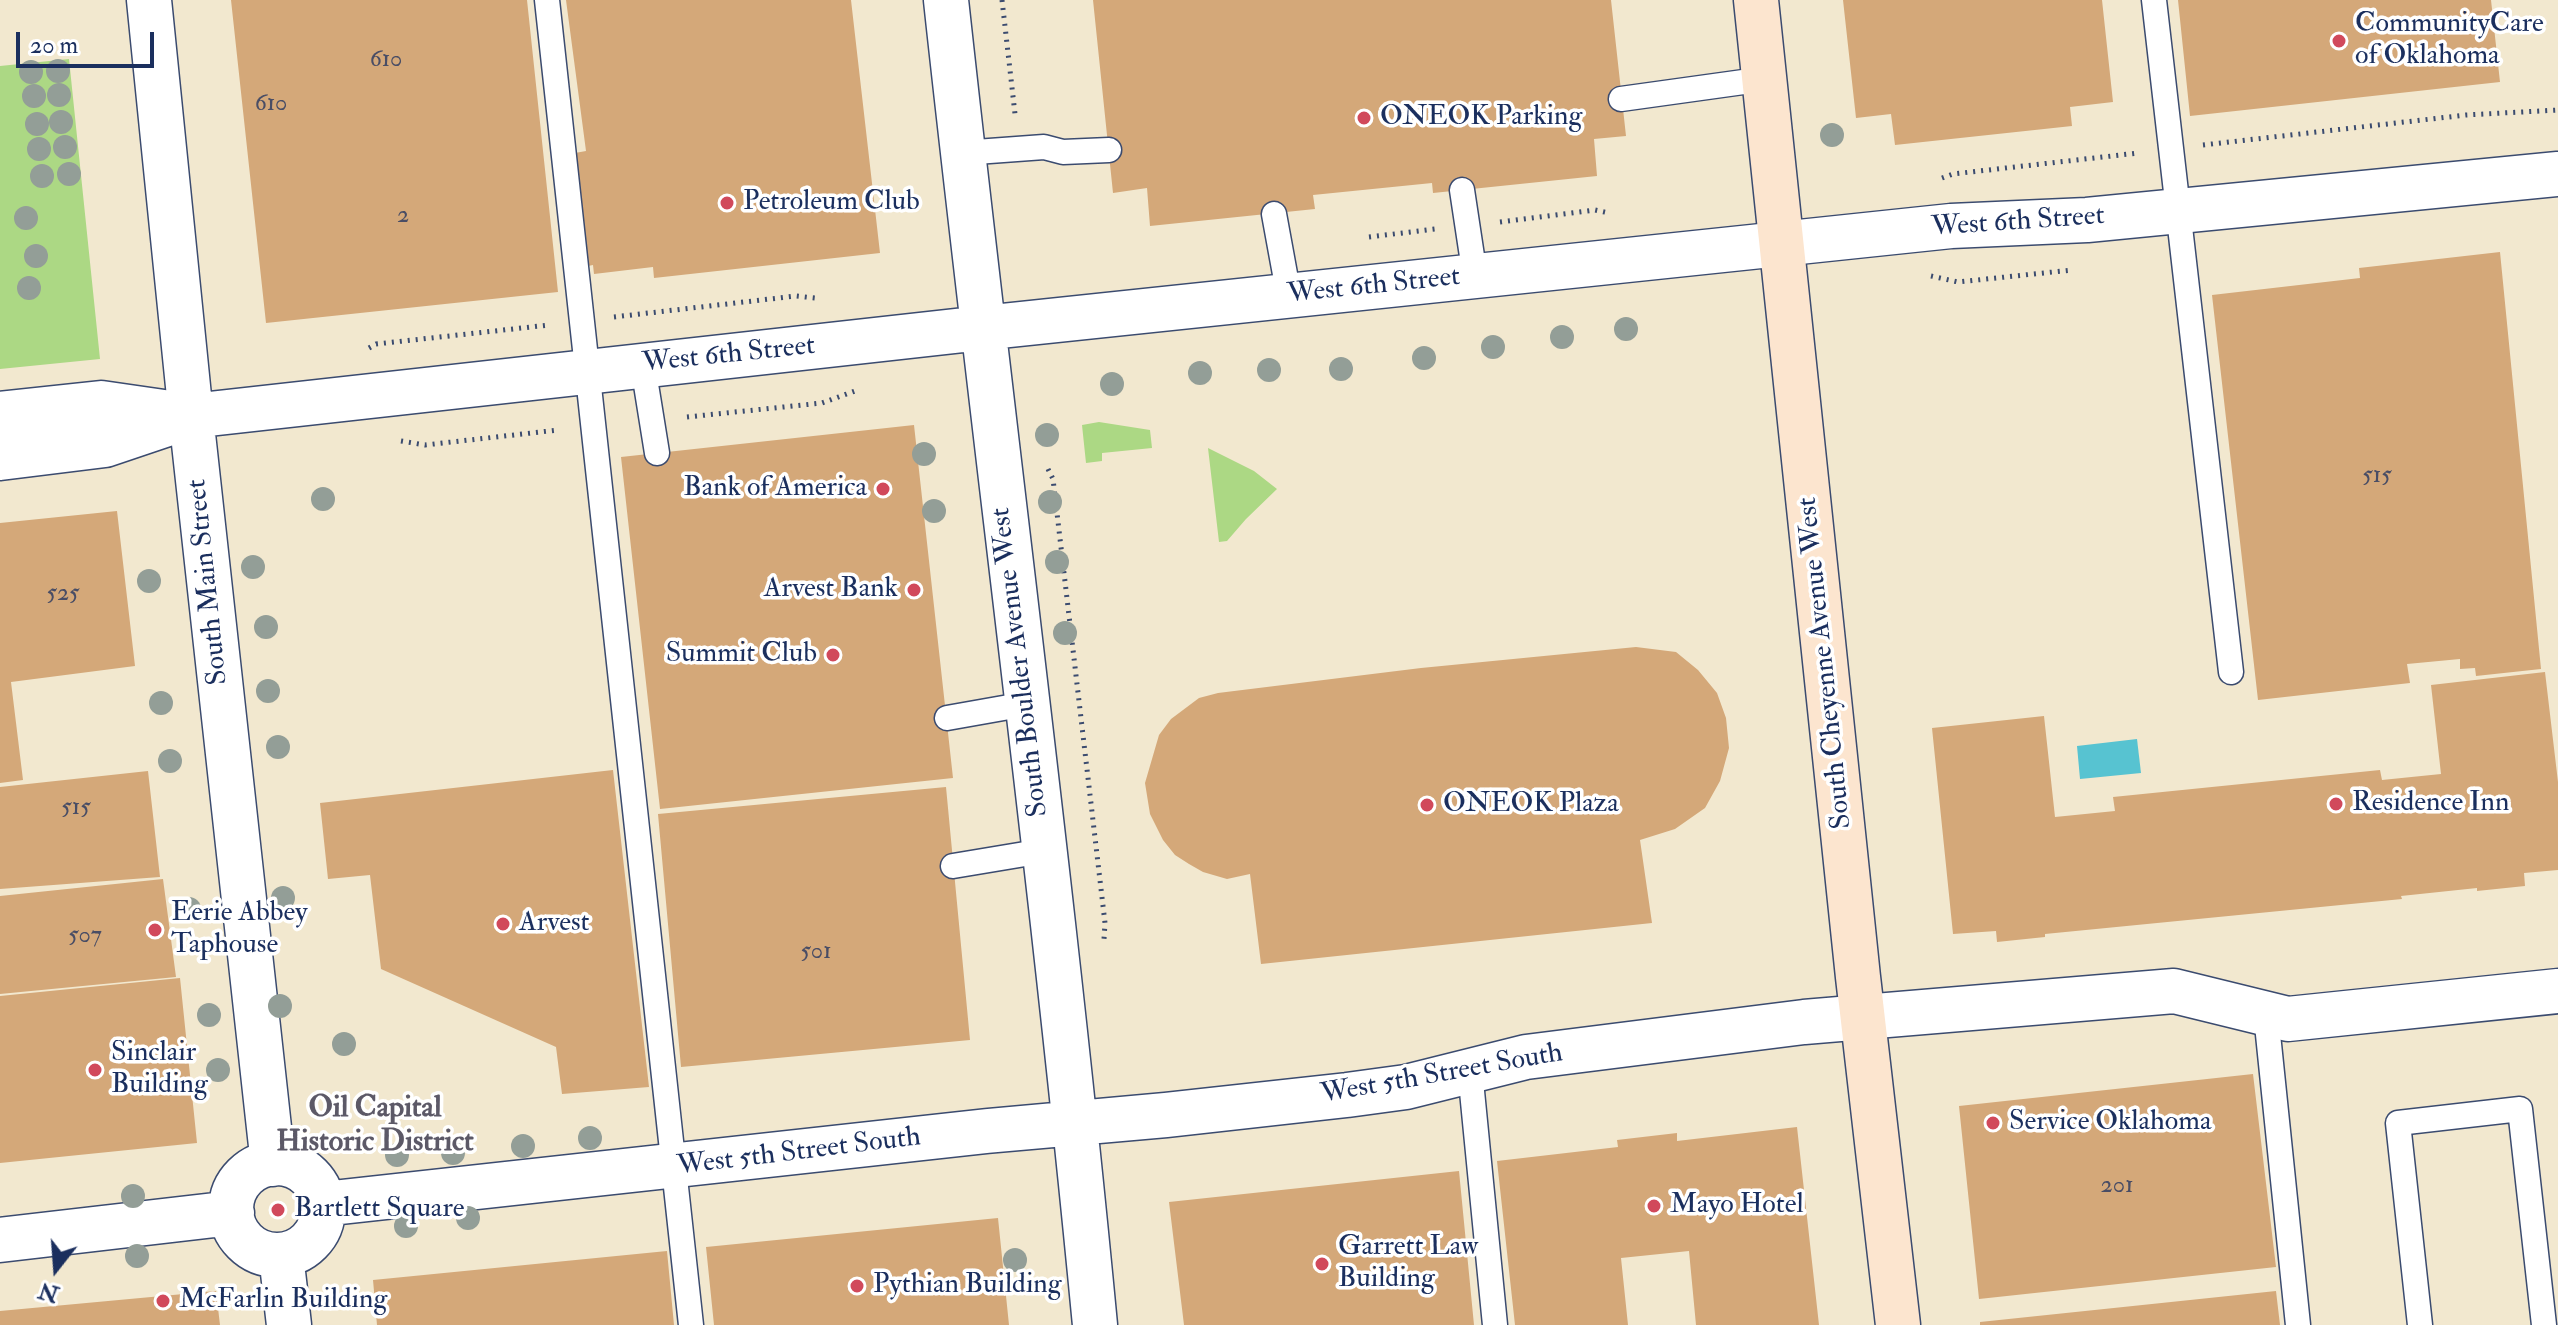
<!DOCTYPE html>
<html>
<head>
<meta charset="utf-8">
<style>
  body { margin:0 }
  #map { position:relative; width:2558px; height:1325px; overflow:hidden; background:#f2e8cf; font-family:"IM FELL Double Pica",serif }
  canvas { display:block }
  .north { position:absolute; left:16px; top:1229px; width:80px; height:80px; -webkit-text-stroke:6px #fff; paint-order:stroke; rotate:197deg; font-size:22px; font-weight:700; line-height:32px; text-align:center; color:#1b2f5e }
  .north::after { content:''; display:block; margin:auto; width:28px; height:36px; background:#1b2f5e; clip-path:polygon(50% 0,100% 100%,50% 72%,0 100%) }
  .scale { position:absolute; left:16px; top:32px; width:138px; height:36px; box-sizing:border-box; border:4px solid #1b2f5e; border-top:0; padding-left:10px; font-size:24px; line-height:28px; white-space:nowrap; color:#1b2f5e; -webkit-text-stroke:6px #fff; paint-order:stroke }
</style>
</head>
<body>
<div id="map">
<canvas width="2558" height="1325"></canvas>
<div class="north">N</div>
<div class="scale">20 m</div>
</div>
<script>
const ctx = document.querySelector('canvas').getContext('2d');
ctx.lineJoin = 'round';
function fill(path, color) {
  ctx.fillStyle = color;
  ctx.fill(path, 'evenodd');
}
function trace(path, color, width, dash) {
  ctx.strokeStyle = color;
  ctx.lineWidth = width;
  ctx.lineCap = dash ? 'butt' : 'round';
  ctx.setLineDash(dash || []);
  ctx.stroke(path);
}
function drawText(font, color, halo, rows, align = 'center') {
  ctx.font = font + ' "IM FELL Double Pica",serif';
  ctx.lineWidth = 7;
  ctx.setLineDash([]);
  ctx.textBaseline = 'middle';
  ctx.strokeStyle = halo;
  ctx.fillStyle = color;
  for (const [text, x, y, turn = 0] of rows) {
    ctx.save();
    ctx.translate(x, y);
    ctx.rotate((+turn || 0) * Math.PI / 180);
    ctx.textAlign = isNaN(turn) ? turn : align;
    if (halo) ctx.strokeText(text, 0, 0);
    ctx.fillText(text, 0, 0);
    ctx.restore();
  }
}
fill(new Path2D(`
  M69,59L100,359L0,369V66Z
  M1099,422L1150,430L1152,448L1102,453V461L1086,463L1082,425Z
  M1208,448L1254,471L1277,489L1246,519L1227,541L1219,542Z`), '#acd884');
fill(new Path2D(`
  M2137,739L2141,773L2080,779L2077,746Z`), '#57c3d1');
fill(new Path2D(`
  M231,0H527L558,292L266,323Z
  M566,0H851L880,253L654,278L653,267L594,274L593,265L588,266L575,153L586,151Z
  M1093,0H1611L1626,136L1594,139L1597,176L1433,193L1432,183L1313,195L1315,209L1150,226L1147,188L1113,193Z
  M1843,0H2102L2113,102L2070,107L2072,126L1895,145L1891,114L1856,118Z
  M2178,0H2491L2500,82L2190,116Z
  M2500,252L2541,669L2476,676L2475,668L2460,669V659L2407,664L2410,683L2258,700L2212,295L2360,278L2359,268Z
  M914,425L953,778L660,809L621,457Z
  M117,511L135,666L11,682L23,780L0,783V523Z
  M1636,647L1676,652L1698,670L1717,693L1726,718L1729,748L1720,781L1705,808L1675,829L1640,840L1652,923L1261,964L1250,874L1227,879L1203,872L1189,864L1175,855L1163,840L1150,814L1145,783L1159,735L1171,719L1199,698L1218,693L1421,668Z
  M2545,672L2558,782V870L2524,873L2525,886L2477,891V888L2401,896L2402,899L2045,934V937L1997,942L1996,931L1953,934L1932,728L2044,716L2055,817L2115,811L2113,797L2380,770L2382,780L2441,774L2431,685Z
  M613,770L649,1087L562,1094L556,1047L381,969L370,875L328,879L320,803Z
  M148,771L160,877L0,889V787Z
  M946,787L970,1040L681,1067L658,814Z
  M163,879L176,977L0,994V896Z
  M180,978L197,1143L0,1163V996Z
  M2253,1074L2276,1267L1979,1299L1959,1106Z
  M1797,1127L1819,1325H1696L1689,1251L1621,1258L1628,1325H1515L1497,1161L1618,1147L1617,1140L1677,1133V1141Z
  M1459,1171L1474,1325H1184L1169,1202Z
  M998,1218L1009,1325H714L706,1247Z
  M667,1251L674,1325H377L373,1280Z
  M216,1291L220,1325H0V1311Z
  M2276,1291L2280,1325H1980V1322Z`), '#d4a879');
const service = new Path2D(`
  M547,0L691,1325
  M2154,0L2231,672
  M1621,99L1765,79
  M962,153L1044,147L1063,152L1109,150
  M1462,190L1475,276
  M1274,214L1289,296
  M643,366L657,453
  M947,718L1026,704
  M953,866L1043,851
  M2266,1015L2298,1325
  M1470,1071L1495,1325
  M2420,1325L2398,1123L2520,1109L2544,1325`);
const tertiary = new Path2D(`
  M149,0L191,416L273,1164
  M946,0C994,442 1053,883 1095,1325
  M0,414L101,403L184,415
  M0,458L105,445L191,416L982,328L1951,226L2087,220L2558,174
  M231 1209a46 46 0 1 1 92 0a46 46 0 1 1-92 0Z
  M323,1204L987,1131L1166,1115L1347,1095L1406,1087L1526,1057L1804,1022L2174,991L2288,1019L2558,991
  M0,1240L232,1213
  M281,1255L289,1325`);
const secondary = new Path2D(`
  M1756,0L1858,977L1898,1325`);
trace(service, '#3b4b6f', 27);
trace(tertiary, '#3b4b6f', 47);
trace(secondary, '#3b4b6f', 47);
trace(new Path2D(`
  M1002,0L1015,114
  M2203,145L2466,115L2558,110
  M1942,178L1953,174L2138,153
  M1500,222L1595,210L1609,213
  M1369,237L1435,229
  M1931,276L1958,282L2072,270
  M614,317L796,296L815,298
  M369,348L376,344L549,325
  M687,417L822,403L855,391
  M401,441L425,445L558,430
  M1048,469L1053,479L1105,923L1104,939`), '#3b4b6f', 5, [2, 6]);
trace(service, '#fff', 24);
trace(tertiary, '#fff', 44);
trace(secondary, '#fce5cf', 44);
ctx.fillStyle = '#939e97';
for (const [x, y] of [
  [58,71],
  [31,72],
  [59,95],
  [34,96],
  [61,122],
  [37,124],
  [1832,135],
  [65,147],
  [39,149],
  [69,174],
  [42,176],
  [26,218],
  [36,256],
  [29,288],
  [1626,329],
  [1562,337],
  [1493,347],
  [1424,358],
  [1341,369],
  [1269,370],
  [1200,373],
  [1112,384],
  [1047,435],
  [924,454],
  [323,499],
  [1050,502],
  [934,511],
  [1057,562],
  [253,567],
  [149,581],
  [266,627],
  [1065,633],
  [268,691],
  [161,703],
  [278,747],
  [170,761],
  [283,898],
  [189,909],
  [280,1006],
  [209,1015],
  [344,1044],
  [218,1070],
  [590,1138],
  [523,1146],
  [453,1153],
  [397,1155],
  [133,1196],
  [468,1218],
  [406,1226],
  [137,1256],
  [1015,1260]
]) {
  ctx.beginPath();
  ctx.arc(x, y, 12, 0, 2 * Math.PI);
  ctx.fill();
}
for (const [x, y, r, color] of [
  [2339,41,8,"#d1495b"],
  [1364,118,8,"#d1495b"],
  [727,203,8,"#d1495b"],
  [883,489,8,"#d1495b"],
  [914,590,8,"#d1495b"],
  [833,655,8,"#d1495b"],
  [2336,804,8,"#d1495b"],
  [1427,805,8,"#d1495b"],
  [503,924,8,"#d1495b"],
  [155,930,8,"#d1495b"],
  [95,1070,8,"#d1495b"],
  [1993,1123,8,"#d1495b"],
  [1654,1206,8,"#d1495b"],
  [278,1210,8,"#d1495b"],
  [1322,1264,8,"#d1495b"],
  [857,1286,8,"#d1495b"],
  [163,1301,8,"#d1495b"]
]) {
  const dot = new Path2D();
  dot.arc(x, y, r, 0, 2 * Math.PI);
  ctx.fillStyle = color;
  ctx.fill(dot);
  trace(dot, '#fff', 3);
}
drawText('24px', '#494d65', null, [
  ["610",386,61],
  ["610",271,105],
  ["2",403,217],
  ["515",2377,477],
  ["525",63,595],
  ["515",76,809],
  ["507",85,937],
  ["501",816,953],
  ["201",2117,1187]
]);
drawText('28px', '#1b2f5e', '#fff', [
  ["CommunityCare",2355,25],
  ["of Oklahoma",2355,57],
  ["ONEOK Parking",1380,118],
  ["Petroleum Club",743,203],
  ["Bank of America",867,489,"right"],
  ["Arvest Bank",898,590,"right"],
  ["Summit Club",817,655,"right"],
  ["Residence Inn",2352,804],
  ["ONEOK Plaza",1443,805],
  ["Eerie Abbey",171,914],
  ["Taphouse",171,946],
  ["Arvest",519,924],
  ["Sinclair",111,1054],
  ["Building",111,1086],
  ["Service Oklahoma",2009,1123],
  ["Mayo Hotel",1670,1206],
  ["Bartlett Square",294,1210],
  ["Garrett Law",1338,1248],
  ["Building",1338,1280],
  ["Pythian Building",873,1286],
  ["McFarlin Building",179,1301]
], 'left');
drawText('28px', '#1b2f5e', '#fff', [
  ["West 6th Street",2018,223,-4],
  ["West 6th Street",1374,287,-6],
  ["West 6th Street",729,356,-6],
  ["South Main Street",209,582,-96],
  ["South Boulder Avenue West",1021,662,-97],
  ["South Cheyenne Avenue West",1826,663,-96],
  ["West 5th Street South",1442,1075,-10],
  ["West 5th Street South",799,1153,-7]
]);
drawText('bold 30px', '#5c5967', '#fff', [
  ["Oil Capital",375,1110],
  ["Historic District",375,1144]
]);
</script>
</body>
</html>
